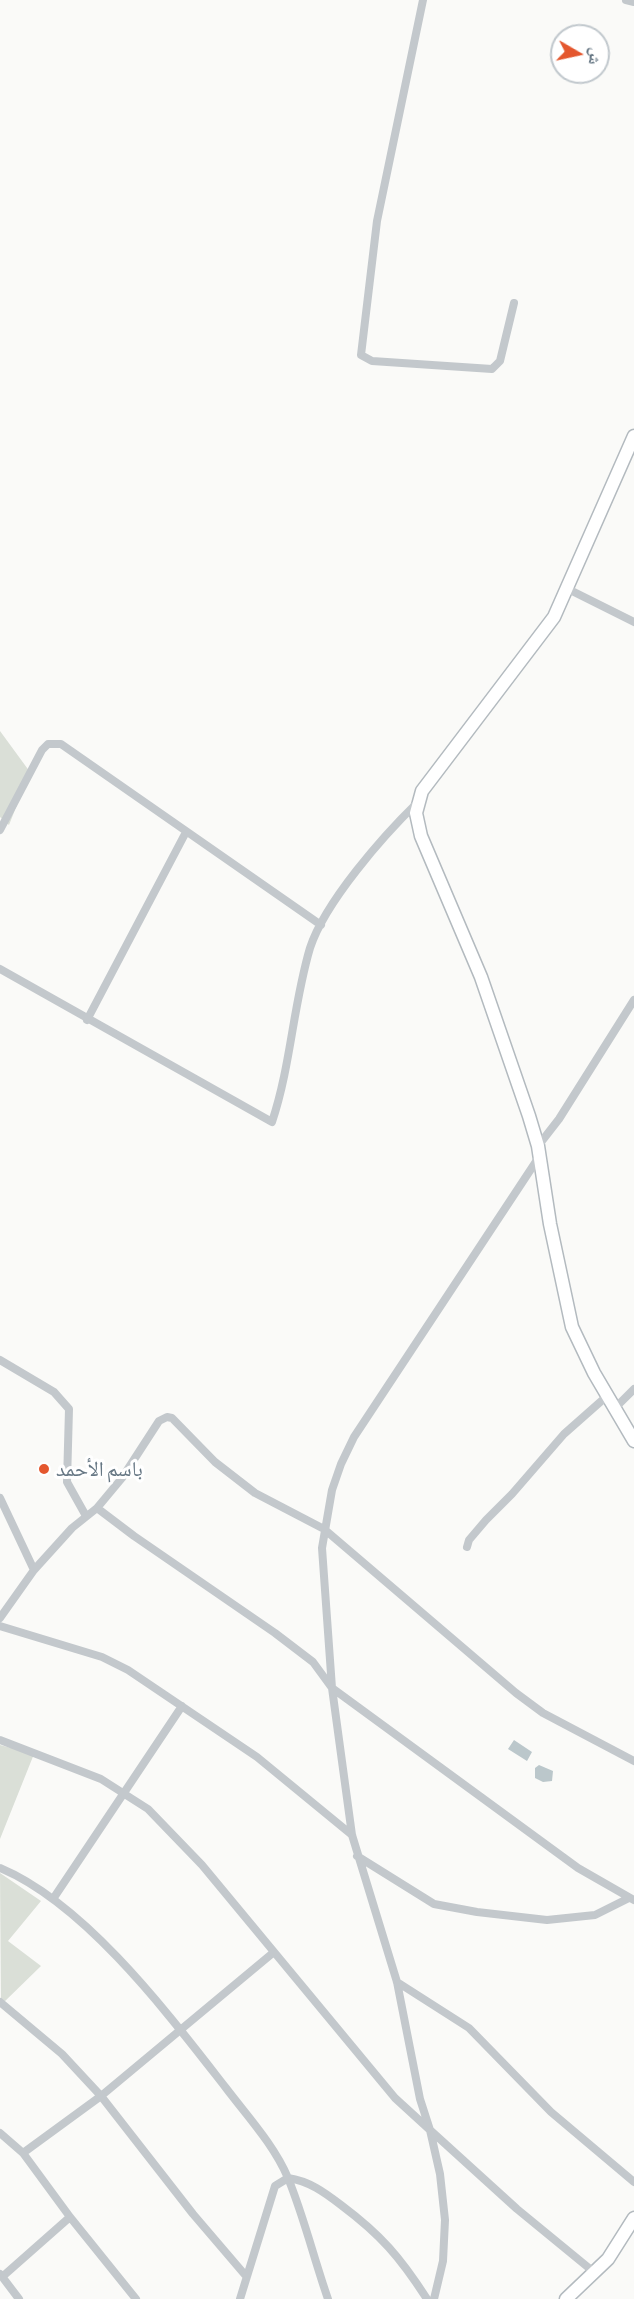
<!DOCTYPE html>
<html>
<head>
<meta charset="utf-8">
<style>
  body { margin:0 }
  #map { position:relative; width:634px; height:2299px; overflow:hidden; background:#fafaf8; font-family:"Asap Condensed","Noto Naskh Arabic",sans-serif }
  canvas { display:block }
  .north { position:absolute; left:550px; top:24px; width:60px; height:60px; box-sizing:border-box; background:#fff; border:2px solid #c1c8cd; border-radius:50%; rotate:99deg; font-size:16px; font-weight:700; line-height:24px; text-align:center; color:#657683 }
  .north::after { content:''; display:block; margin:auto; width:21px; height:27px; background:#e4572e; clip-path:polygon(50% 0,100% 100%,50% 72%,0 100%) }
</style>
</head>
<body>
<div id="map">
<canvas width="634" height="2299"></canvas>
<div class="north">ش</div>
</div>
<script>
const ctx = document.querySelector('canvas').getContext('2d');
ctx.lineJoin = 'round';
function fill(path, color) {
  ctx.fillStyle = color;
  ctx.fill(path, 'evenodd');
}
function trace(path, color, width, dash) {
  ctx.strokeStyle = color;
  ctx.lineWidth = width;
  ctx.lineCap = dash ? 'butt' : 'round';
  ctx.setLineDash(dash || []);
  ctx.stroke(path);
}
function drawText(font, color, halo, rows, align = 'center') {
  ctx.font = font + ' "Asap Condensed","Noto Naskh Arabic",sans-serif';
  ctx.lineWidth = 6;
  ctx.setLineDash([]);
  ctx.textBaseline = 'middle';
  ctx.strokeStyle = halo;
  ctx.fillStyle = color;
  for (const [text, x, y, turn = 0] of rows) {
    ctx.save();
    ctx.translate(x, y);
    ctx.rotate((+turn || 0) * Math.PI / 180);
    ctx.textAlign = isNaN(turn) ? turn : align;
    if (halo) ctx.strokeText(text, 0, 0);
    ctx.fillText(text, 0, 0);
    ctx.restore();
  }
}
fill(new Path2D(`
  M0,731L30,772L9,825L0,817Z
  M0,1745L34,1754L0,1839Z
  M0,1873L41,1901L8,1941L41,1966L1,2005Z`), '#dadfd7');
fill(new Path2D(`
  M514,1740L532,1752L527,1761L508,1749Z
  M539,1765L553,1771L552,1781L543,1782L535,1778V1768Z`), '#bbc7cb');
const secondary = new Path2D(`
  M634,436L554,617L422,791L416,813L421,836L481,977L529,1116L538,1146L550,1224L572,1327L594,1373L634,1441
  M566,2299L608,2259L634,2218`);
trace(secondary, '#b3babf', 15);
trace(new Path2D(`
  M423,0L377,221L361,355L372,361L492,369L500,361L514,303
  M626,0L634,2
  M568,589L634,622
  M0,830L42,750L48,744H61L321,925
  M0,969L272,1122C291,1065 293,1005 310,948C325,902 383,836 418,802
  M87,1020L186,832
  M538,1146L559,1119L634,1000
  M539,1157L354,1437L341,1464L332,1490L322,1548L332,1688L352,1835L397,1982L420,2099L430,2130L517,2209L595,2273
  M0,1360L54,1392L69,1409L67,1482L86,1516
  M614,1409L634,1389
  M0,1498L34,1570
  M97,1508L134,1536L275,1633L313,1662L332,1688L578,1868L634,1900
  M467,1547L469,1540L486,1520L512,1494L564,1434L607,1396
  M0,1618L34,1570L72,1528L97,1508L122,1478L159,1421L167,1417L172,1418L215,1462L255,1493L324,1529L516,1693L543,1713L634,1761
  M0,1626L102,1657L128,1670L257,1757L352,1835
  M0,1740L101,1779L148,1809L202,1865L395,2098L430,2130L440,2174L445,2220L443,2261L434,2299
  M357,1856L434,1904L477,1912L547,1920L595,1915L629,1898
  M0,1868C86,1904 169,2015 226,2088C248,2117 274,2145 288,2178C304,2217 314,2259 328,2299
  M53,1899L182,1706
  M397,1982L469,2028L551,2112L634,2182
  M0,2002L62,2054L101,2096L193,2214L246,2276
  M0,2133L23,2153L70,2217L136,2299
  M23,2153L101,2096L274,1952
  M0,2274L19,2299
  M2,2277L70,2217
  M240,2299L275,2186L288,2178C309,2181 324,2192 341,2205C381,2235 400,2257 427,2299`), '#c3c8cc', 8);
trace(secondary, '#fff', 12);
for (const [x, y, r, color] of [
  [44,1469,6,"#e4572e"]
]) {
  const dot = new Path2D();
  dot.arc(x, y, r, 0, 2 * Math.PI);
  ctx.fillStyle = color;
  ctx.fill(dot);
  trace(dot, '#fff', 2);
}
drawText('21px', '#657683', '#fff', [
  ["باسم الأحمد",56,1469]
], 'left');
</script>
</body>
</html>
